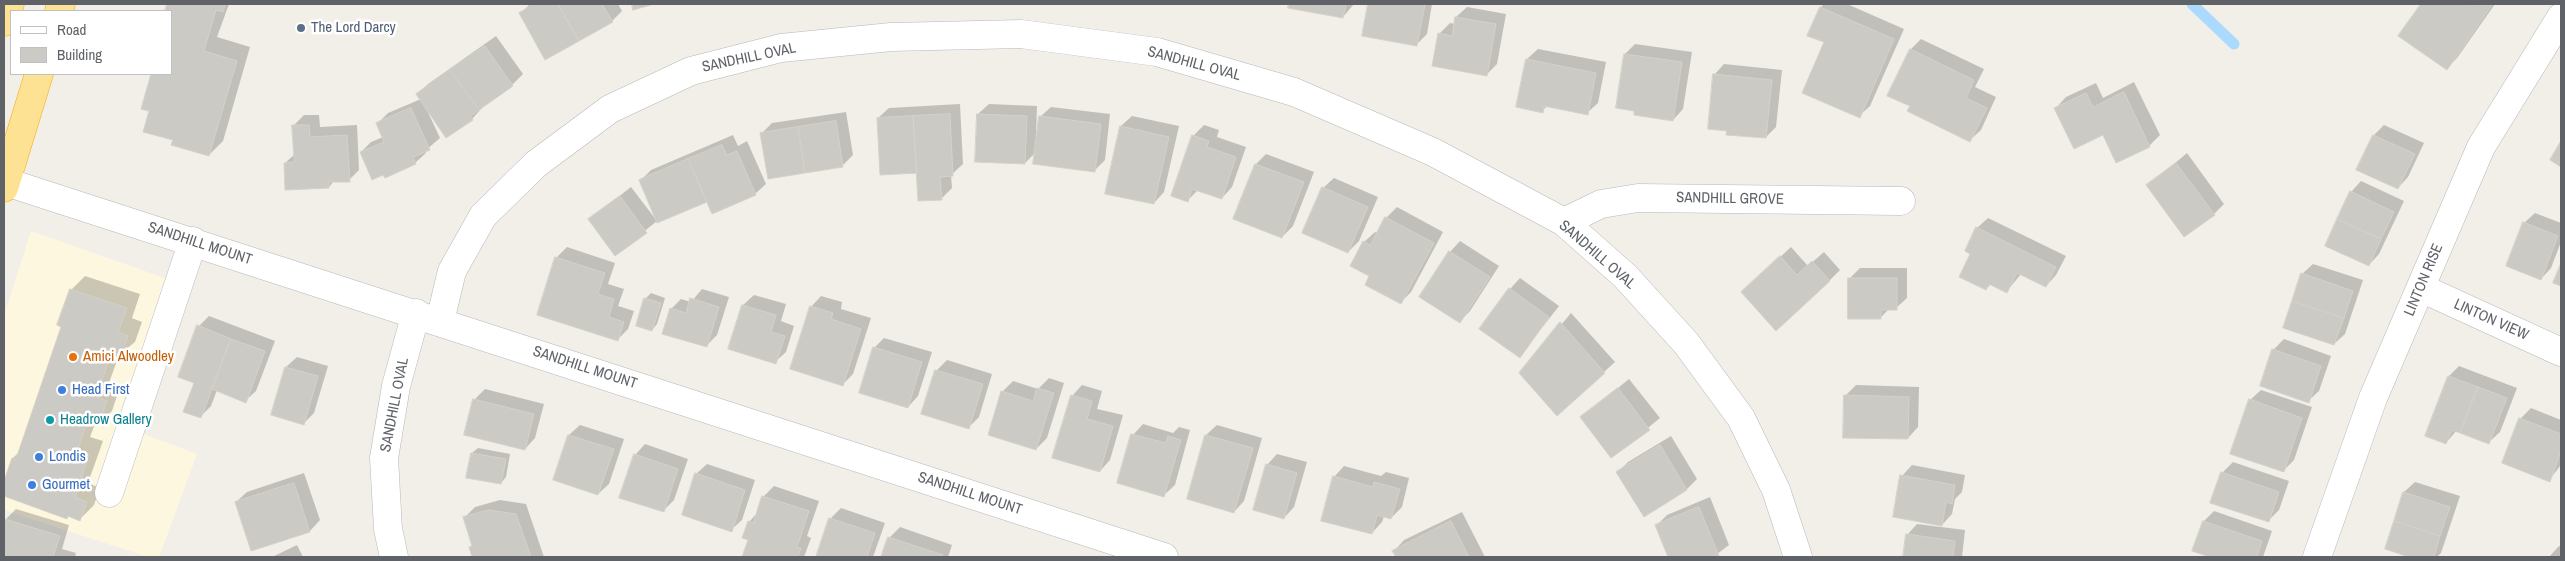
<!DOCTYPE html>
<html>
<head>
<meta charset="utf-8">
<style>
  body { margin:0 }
  #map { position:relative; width:2565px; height:561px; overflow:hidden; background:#f1efe8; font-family:"Archivo Narrow",sans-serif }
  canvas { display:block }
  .frame { position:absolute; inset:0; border:5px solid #5f6368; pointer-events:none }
  .legend { position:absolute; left:10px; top:10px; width:162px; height:65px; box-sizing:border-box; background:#fff; border:1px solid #bfc1c3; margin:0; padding:6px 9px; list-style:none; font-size:15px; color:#5f6368 }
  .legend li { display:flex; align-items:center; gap:10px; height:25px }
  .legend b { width:25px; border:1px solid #bfc1c3 }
</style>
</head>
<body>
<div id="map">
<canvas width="2565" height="561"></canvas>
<div class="frame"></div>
<ul class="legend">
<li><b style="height:6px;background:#fff"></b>Road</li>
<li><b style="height:14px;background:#cccac5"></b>Building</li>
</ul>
</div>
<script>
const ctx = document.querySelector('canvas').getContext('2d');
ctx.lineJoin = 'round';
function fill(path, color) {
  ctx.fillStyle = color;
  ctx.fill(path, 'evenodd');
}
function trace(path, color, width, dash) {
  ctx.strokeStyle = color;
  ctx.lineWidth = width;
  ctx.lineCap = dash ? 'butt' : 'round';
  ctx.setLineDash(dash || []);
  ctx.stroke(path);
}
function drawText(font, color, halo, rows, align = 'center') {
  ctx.font = font + ' "Archivo Narrow",sans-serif';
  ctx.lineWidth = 5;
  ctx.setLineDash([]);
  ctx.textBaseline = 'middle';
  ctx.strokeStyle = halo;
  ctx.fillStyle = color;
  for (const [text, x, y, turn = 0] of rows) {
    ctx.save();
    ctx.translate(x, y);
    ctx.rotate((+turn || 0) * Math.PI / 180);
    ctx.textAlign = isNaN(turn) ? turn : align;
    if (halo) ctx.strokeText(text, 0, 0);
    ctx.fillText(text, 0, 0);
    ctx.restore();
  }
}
fill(new Path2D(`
  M31,231L190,287L141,433L197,454L159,557H148L4,510V316Z`), '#fef7e0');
fill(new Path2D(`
  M168,4H229L217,37L250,47L223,141L209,155L174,139L150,110L142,108L153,74H171V11H166Z
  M530,4H618L622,11L612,21L521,13Z
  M1290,4H1354L1343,17L1290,7Z
  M1369,4H1432L1427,34L1416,45L1363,35Z
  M1824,4H1847L1904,29L1870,106L1859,116L1825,42L1821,7Z
  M2422,4H2495L2457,58L2447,68L2400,36Z
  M1467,7L1506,14L1497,64L1486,75L1439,34L1450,23L1455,24L1456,17Z
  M496,36L523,74L512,85L481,107L482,108L472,119L427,110L440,138L425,151L426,153L415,163L361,152L371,142L383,137L377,124L388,113L421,99L418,94L428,84Z
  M1921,39L1984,69L1975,87L1996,97L1981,130L1970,140L1911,106V49Z
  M1635,44L1692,52L1683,109L1673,120L1625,54Z
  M1538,49L1606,62L1598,103L1587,113L1548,105L1542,111L1527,59Z
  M1724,64L1782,70L1776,127L1766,137L1714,75Z
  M2134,82L2160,135L2149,146L2117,161L2104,134L2056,108L2066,97L2096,83L2103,98Z
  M960,104L963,164L951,175L952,188L941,199L878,118L889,108Z
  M989,104L1037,106L1036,136H1038L1040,117L1051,107L1110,114L1105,160L1095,170L1036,152L1025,163L978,114Z
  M846,112L853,155L843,165L761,134L772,123Z
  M304,115H319L320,127L357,125L359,170L349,180L334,181L329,187L285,163L295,154L293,126Z
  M1132,116L1179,126L1164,192L1154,203L1121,126Z
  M1204,125L1219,130L1217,137L1246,147L1232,187L1222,198L1198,190L1188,200L1193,136Z
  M2384,125L2424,143L2408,177L2398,188L2374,135Z
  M733,135L738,146L747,141L766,184L755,194L640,181L651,170Z
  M2187,153L2224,204L2214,214L2148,186Z
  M1266,154L1314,172L1293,226L1282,237L1235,219L1256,164Z
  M1334,178L1378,197L1359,241L1348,252L1323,188Z
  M2361,181L2404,201L2379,254L2369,265L2351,192Z
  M631,187L657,221L616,254L590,219Z
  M1397,207L1443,232L1411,292L1401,302L1371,276L1364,242L1375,232L1378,233L1386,218Z
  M2535,213L2561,223V242L2551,268L2541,279L2524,223Z
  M1988,218L2066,256L2056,275L2046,286L2021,274L2007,291L1991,284L1986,289L1972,253L1977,228Z
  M1460,241L1499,266L1470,311L1460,321L1450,252Z
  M567,247L615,263L608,284L624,289L618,306L634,311L628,329L617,340L556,258Z
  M1791,247L1808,266L1824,252L1840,270L1829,281L1753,282Z
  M2313,264L2363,280L2345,334L2334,344L2302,274Z
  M1860,268H1907V298L1896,308H1890L1880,318L1850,278Z
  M85,276L140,294L132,318L142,322L135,342L119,355L109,383L120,387L112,411L98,425L95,424L90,437L103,441L88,483L100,488L94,505L80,519L69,515L67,517L4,495V485L13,458L19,452L63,327L71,290Z
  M1520,278L1559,306L1520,356L1510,289Z
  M702,289L729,297L717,335L706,346L671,309L681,299L691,302Z
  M651,293L665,298L657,324L652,330L637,325L646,298Z
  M754,295L786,304L781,321L794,326L786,352L775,362L743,305Z
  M821,296L842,302L841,309L871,318L853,374L843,384L811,307Z
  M1571,313L1615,362L1557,414L1521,373Z
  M209,316L275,341L256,391L245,401L217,390L211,406L200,417L196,382L199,326Z
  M884,338L932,352L918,396L908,407L874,348Z
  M2284,339L2331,356L2319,391L2308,401L2273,350Z
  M297,357L328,366L314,413L304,423L286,367Z
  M947,360L992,374L979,417L969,427L936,371Z
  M2459,366L2517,388L2500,432L2489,442L2457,430L2446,443L2427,436L2449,376Z
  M1049,378L1064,383L1047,438L1036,449L1002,392L1013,381L1038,389Z
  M1629,379L1660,418L1612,457L1582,417Z
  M1082,385L1102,391L1097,409L1123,415L1110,460L1100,471L1072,396Z
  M1856,385L1919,387L1918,427L1908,438L1845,396Z
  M485,389L544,404L535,438L525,449L475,399Z
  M2261,390L2312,407L2294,460L2283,471L2250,400Z
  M2531,408L2561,420V465L2549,480L2520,419Z
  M1143,424L1173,433L1179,427L1190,430L1175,485L1164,495L1133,435Z
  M580,425L624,439L609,484L598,494L555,480L569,435Z
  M1217,425L1262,438L1244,501L1234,512L1188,498L1206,435Z
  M1671,436L1697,479L1687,489L1644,515L1618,472L1628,462Z
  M645,444L688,459L674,500L663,511L635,455Z
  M478,448L510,454L506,477L501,483L472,453Z
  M1277,454L1307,462L1294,507L1284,518L1267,465Z
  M2233,462L2289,481L2279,510L2268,521L2222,473Z
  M707,464L755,480L742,520L731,530L696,474Z
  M1912,465L1965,475L1962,492L1955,499L1952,514L1942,525L1902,476Z
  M1344,466L1381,476L1386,472L1409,478L1402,507L1391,518L1384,516L1382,522L1372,533L1334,477Z
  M304,473L320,520L310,531L236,502L247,492Z
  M2415,482L2460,496L2441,553L2437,557H2413L2386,549L2404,492Z
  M774,486L819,501L807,536L811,538L804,557L744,556L749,539V522L758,512L763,497Z
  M1710,497L1729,545L1713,557H1670L1657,525L1667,515Z
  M500,500L526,504L544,557H473L470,547L473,545L464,518L475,507Z
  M841,508L885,523L873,557H817L830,519Z
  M16,509L69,525L62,549L76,553L75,557H4V527L6,519Z
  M2214,511L2272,531L2263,557H2214L2194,550L2204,521Z
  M1462,512L1485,557H1397L1394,551L1404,540Z
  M1917,524L1965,530L1962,557H1904L1907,535Z
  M900,527L952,545L948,557H883L889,538Z
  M297,545L303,557H272Z
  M2559,546L2561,547V557H2549Z`), '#0003');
trace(new Path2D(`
  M2192,4L2234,44`), '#aadaff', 11);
const building = new Path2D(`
  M167,4H225L223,12L216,10L204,51L237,61L209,156L171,145L173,140L143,132L149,111L141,109L151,74H171V11H165Z
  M535,4H558L579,41L545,60L519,13Z
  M558,4H602L613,22L579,41Z
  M632,4H654L633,10Z
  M1289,4H1346L1343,18L1288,8Z
  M1368,4H1425L1417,46L1362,36Z
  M2421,4L2492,5L2447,70L2398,36Z
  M1820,7L1894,39L1860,118L1802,93L1824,42L1807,36Z
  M1455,17L1496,24L1487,76L1432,66L1438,33L1452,36Z
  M485,46L513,86L479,110L450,70Z
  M1910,49L1974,80L1966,98L1987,108L1970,142L1907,111L1910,106L1887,96Z
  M1624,54L1682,62L1673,121L1634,115V111L1616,108Z
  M1526,59L1596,73L1588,115L1544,106L1543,113L1516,107Z
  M450,70L479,110L470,116L473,120L446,138L416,94Z
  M1713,74L1772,80L1766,138L1726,135L1727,131L1708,129Z
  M2124,92L2150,147L2116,163L2103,135L2074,149L2054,108L2086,93L2093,107Z
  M411,108L430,150L413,157L416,164L385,178L383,175L372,180L360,152L384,142L376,123Z
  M950,114L953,176L940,177L942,200L918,201L913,116Z
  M977,114L1027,116L1025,164L975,162Z
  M913,116L917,173L880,175L877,118Z
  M1039,116L1101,124L1095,172L1033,164Z
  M836,121L843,167L805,173L798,127Z
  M292,125H309L310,137L347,135L350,182H329V188L285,190L284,163L294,162Z
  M1120,126L1169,137L1154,204L1105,194Z
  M798,127L805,173L768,179L760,133Z
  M1192,135L1209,141L1207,147L1236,157L1222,199L1192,189L1188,202L1171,196Z
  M2373,135L2415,154L2398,189L2356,170Z
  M2561,141V167L2550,160Z
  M722,145L727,155L737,151L756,195L712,214L688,159Z
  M688,159L707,202L657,223L639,180Z
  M2176,163L2215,215L2184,237L2146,185Z
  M1255,164L1304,182L1282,238L1233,219Z
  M1322,187L1368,207L1348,253L1302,233Z
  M2350,191L2394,212L2381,239L2337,219Z
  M620,196L647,233L615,256L588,219Z
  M1385,217L1434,243L1401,304L1365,285L1369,276L1350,266L1363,241L1370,245Z
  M2337,219L2381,239L2369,266L2325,246Z
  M2523,222L2558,236L2541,280L2506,266Z
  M1976,227L2056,267L2046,287L2017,273L2007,293L1989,284L1986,290L1959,277L1970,254L1965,251Z
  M1449,251L1490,277L1460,323L1419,297Z
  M1780,256L1797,275L1812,261L1830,281L1776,331L1741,292Z
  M555,257L605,273L598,294L614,299L609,317L624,322L618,341L537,315Z
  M2561,263V286L2553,283Z
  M2301,273L2353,291L2344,318L2292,301Z
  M1848,278H1897V310H1881V319H1848Z
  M1509,288L1549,317L1520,358L1479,329Z
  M70,289L127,308L118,332L128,336L121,357L111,354L96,397L107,401L98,426L87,423L77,451L89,455L75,497L87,502L80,521L68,516L67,519L4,496V481L12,458L16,459L61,327L57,325Z
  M644,298L661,303L652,331L636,326Z
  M690,298L719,307L707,347L662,334L670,308L686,313Z
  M2292,301L2344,318L2334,345L2283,328Z
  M742,305L776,315L771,332L785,336L776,364L728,349Z
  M810,306L833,313L831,319L861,329L843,386L790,369Z
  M1560,322L1605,373L1557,416L1519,373Z
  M197,325L231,339L201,418L183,412L194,383L178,377Z
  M231,339L265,351L246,403L212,389Z
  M873,347L922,362L908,408L859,393Z
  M2272,349L2321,366L2309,403L2260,386Z
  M285,367L318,376L304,425L271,415Z
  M935,370L983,384L969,429L921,414Z
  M2448,376L2478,387L2460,433L2452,430L2446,444L2425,436Z
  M2478,387L2507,398L2489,444L2460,433Z
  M1037,388L1054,393L1036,450L988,435L1001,391L1033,401Z
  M1618,388L1650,430L1611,458L1580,417Z
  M1071,395L1092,401L1087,419L1113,426L1100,472L1052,458Z
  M1844,395L1909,397L1908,439L1843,438Z
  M473,399L534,414L525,450L464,435Z
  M2249,399L2302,418L2284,472L2230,454Z
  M2519,418L2561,434V451L2550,482L2502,463Z
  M1131,434L1166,443L1168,436L1181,440L1164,497L1117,483Z
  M568,435L614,449L598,495L553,480Z
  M1205,435L1253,448L1234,513L1187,499Z
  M1660,445L1687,490L1644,517L1616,472Z
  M471,453L506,459L501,484L466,478Z
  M634,454L678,469L664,512L619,498Z
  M1266,464L1297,473L1284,519L1253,510Z
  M2221,472L2279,492L2269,522L2210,503Z
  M695,473L745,490L732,532L682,515Z
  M1900,475L1955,485L1952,504L1946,502L1942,526L1893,517Z
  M1333,476L1373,487L1374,482L1400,489L1391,519L1377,515L1372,534L1321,521Z
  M294,483L310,532L251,551L235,502Z
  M2403,492L2450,507L2440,536L2394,521Z
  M762,496L809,511L797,547L801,548L798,557H742L748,540L742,538L748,521L753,523Z
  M1699,507L1719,556L1668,557L1655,525Z
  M489,510L516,514L531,557H472L469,547L472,546L463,517Z
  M829,518L875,533L867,557H816Z
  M5,519L60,536L53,557H4Z
  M1451,521L1469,557H1396L1392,551Z
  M2203,521L2262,541L2257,557H2210L2192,551Z
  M2394,521L2440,536L2434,557H2409L2385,549Z
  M1906,534L1955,541L1953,557H1903Z
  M888,537L943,555L942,557H881Z`);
fill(building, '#cccac5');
trace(building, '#d6d1c6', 1);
const minor = new Path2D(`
  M6,182L1164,557
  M1564,222L1601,204L1638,198L1901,201
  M2421,288L2561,352
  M440,321L452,271L483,216L536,164L610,109L691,71L781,48L891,37L1021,34L1157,52L1294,92L1433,152L1564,222L1625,276L1686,343L1741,418L1776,490L1798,557
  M109,493L193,241
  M394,557L388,529L384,458L396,386L416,313
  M2317,557L2373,398L2481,147L2561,17`);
const highway = new Path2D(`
  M59,11L61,4
  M4,22L10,4
  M4,188L39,74`);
trace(minor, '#b5b8bc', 29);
trace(highway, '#f9ab00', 29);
trace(minor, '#fff', 28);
trace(highway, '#fde293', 28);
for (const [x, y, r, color] of [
  [301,28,5,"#5c6f8a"],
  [73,357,5,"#e8710a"],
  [62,390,5,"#3f7fe0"],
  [50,420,5,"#0f9aa8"],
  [39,457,5,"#3f7fe0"],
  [32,485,5,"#3f7fe0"]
]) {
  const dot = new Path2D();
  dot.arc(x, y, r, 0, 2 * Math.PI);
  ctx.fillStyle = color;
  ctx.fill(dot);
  trace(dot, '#fff', 2);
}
drawText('15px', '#4e5e75', '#fff', [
  ["The Lord Darcy",311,28]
], 'left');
drawText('15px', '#5f6368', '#fff', [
  ["SANDHILL OVAL",749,58,-12],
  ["SANDHILL OVAL",1194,64,15],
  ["SANDHILL GROVE",1730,199,1],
  ["SANDHILL MOUNT",200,244,18],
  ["SANDHILL OVAL",1597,255,41],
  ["LINTON RISE",2424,280,-67],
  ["LINTON VIEW",2491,320,24],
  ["SANDHILL MOUNT",585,368,18],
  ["SANDHILL OVAL",395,405,-79],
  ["SANDHILL MOUNT",970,494,18]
]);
drawText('15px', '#c56008', '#fff', [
  ["Amici Alwoodley",83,357]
], 'left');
drawText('15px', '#366cbe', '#fff', [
  ["Head First",72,390],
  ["Londis",49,457],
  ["Gourmet",42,485]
], 'left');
drawText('15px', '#0d838f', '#fff', [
  ["Headrow Gallery",60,420]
], 'left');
</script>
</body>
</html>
